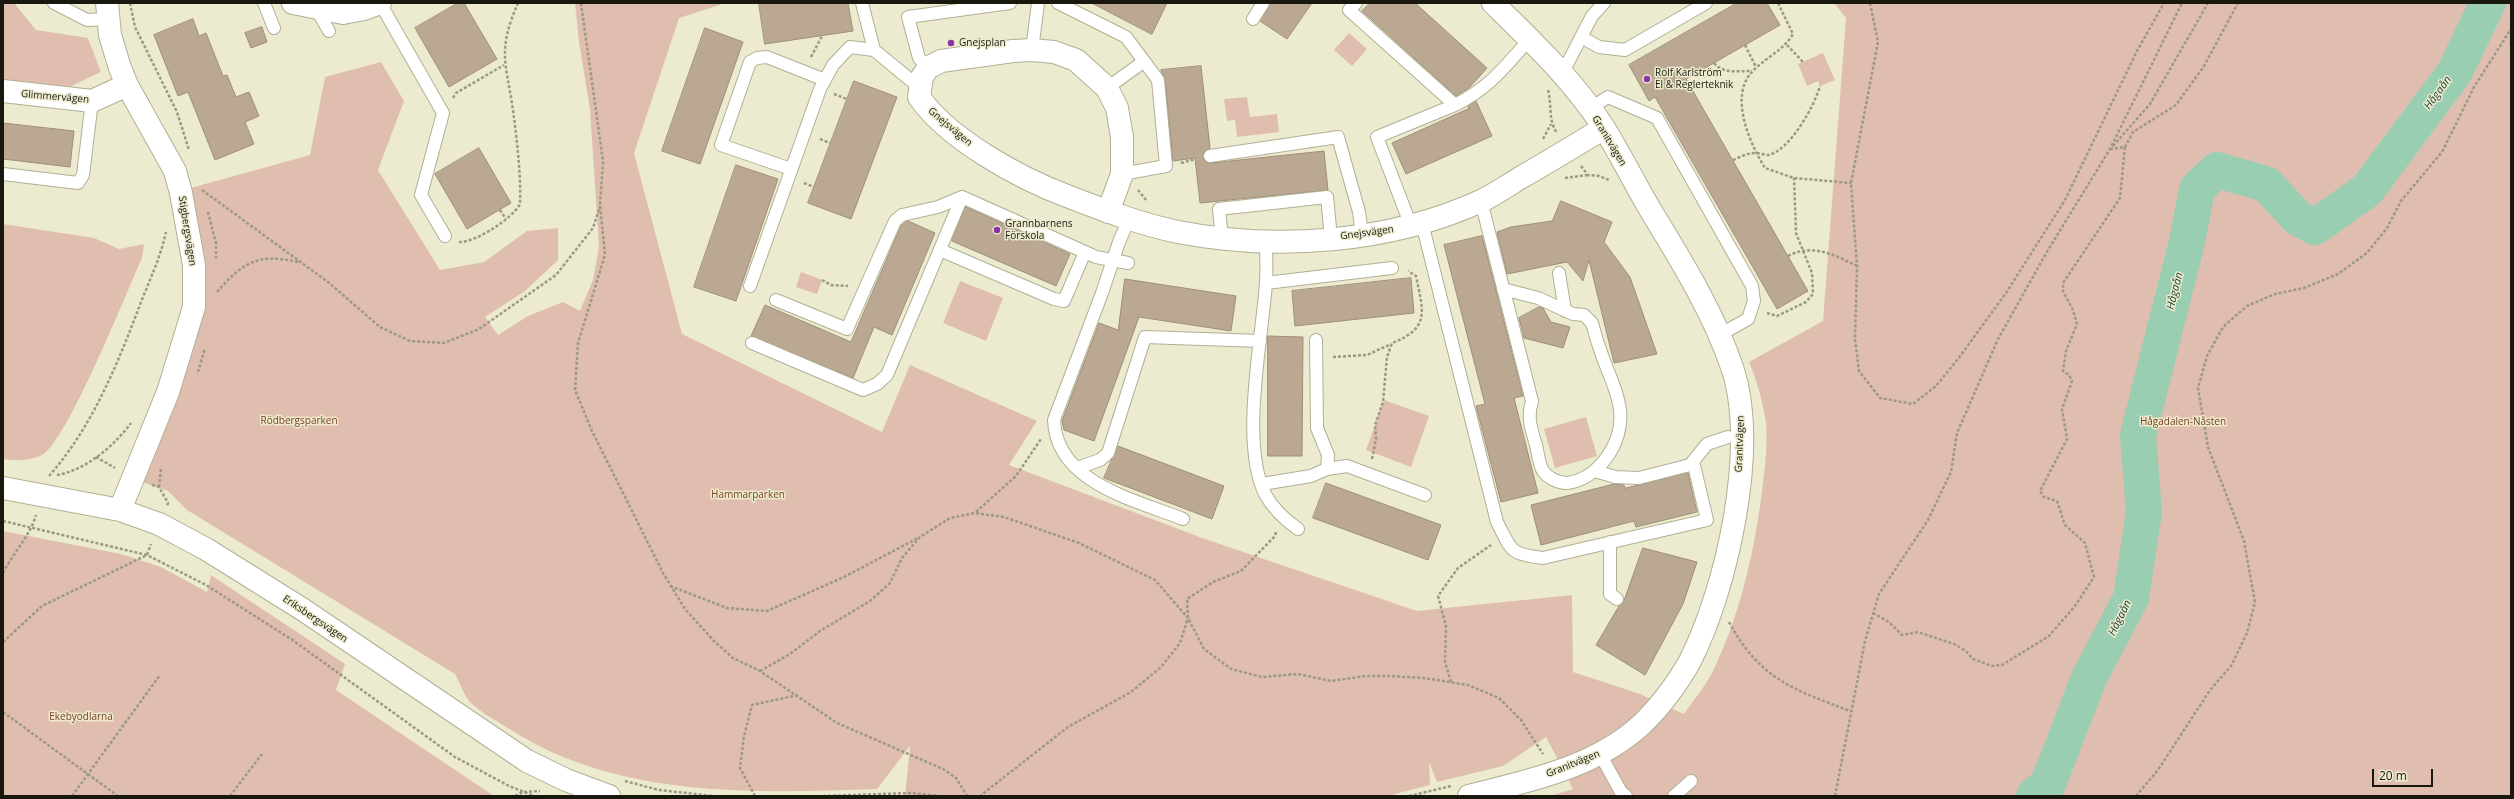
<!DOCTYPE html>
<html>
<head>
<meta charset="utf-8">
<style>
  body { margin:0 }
  #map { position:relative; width:2514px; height:799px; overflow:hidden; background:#edebcf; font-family:"Open Sans",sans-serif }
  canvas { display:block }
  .frame { position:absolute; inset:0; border:4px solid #19180e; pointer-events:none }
  .scale { position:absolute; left:2372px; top:769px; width:61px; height:18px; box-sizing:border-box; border:2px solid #19180e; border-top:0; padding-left:5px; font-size:12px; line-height:14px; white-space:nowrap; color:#19180e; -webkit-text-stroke:3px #edebcf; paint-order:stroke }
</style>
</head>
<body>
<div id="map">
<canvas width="2514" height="799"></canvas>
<div class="frame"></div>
<div class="scale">20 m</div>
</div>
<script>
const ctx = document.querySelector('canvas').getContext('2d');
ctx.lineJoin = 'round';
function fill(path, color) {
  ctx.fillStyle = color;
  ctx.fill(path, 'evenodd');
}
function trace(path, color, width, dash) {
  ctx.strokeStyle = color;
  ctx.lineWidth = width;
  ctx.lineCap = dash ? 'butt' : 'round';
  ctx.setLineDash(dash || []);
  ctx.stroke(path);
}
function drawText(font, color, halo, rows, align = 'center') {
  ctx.font = font + ' "Open Sans",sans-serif';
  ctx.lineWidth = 3;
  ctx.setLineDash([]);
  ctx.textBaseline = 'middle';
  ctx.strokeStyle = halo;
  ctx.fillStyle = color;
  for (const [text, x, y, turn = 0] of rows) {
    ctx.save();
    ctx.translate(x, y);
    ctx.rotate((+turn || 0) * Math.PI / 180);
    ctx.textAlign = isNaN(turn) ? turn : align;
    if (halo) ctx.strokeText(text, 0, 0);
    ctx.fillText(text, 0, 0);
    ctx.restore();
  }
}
fill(new Path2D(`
  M3,3H14L36,30L88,38L101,72L67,88L3,81Z
  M575,3H721L720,5L679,18L634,153L682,334L882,432L910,365L1037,421L1009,465L1205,539L1417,611L1572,595L1573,672L1640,694L1684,714C1693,700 1706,686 1713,671C1739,617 1753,558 1761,499C1764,475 1768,448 1766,423C1763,402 1757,381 1749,362L1823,321L1846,18L1834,3H2511V796H1550L1573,789L1546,737L1503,766L1437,782L1429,762L1430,785L1387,796H905L910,746L877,789C750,793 616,799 506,727C495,720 480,712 471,703C464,696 460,683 455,674L187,510L168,491L133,479L194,307L187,189L310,155L325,77L381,62L404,101L378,170L440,270L484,262L527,231L558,228V260L525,291L485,317L498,335L528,316L563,302L580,311L593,280L599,247L590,109L579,42Z
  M1349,33L1367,49L1352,66L1334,50Z
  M1823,53L1835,80L1820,86L1818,81L1807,86L1798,64Z
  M1247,97L1250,117L1277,114L1279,132L1237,137L1235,120L1227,121L1224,99Z
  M3,224L94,238L119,249L144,244L142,258C127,291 67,442 42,455C30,461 15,461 3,459Z
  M801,272L822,280L817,294L796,287Z
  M960,281L1003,298L986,341L943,323Z
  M1384,400L1429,416L1411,467L1366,450Z
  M1586,417L1597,456L1555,468L1544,429Z
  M3,531L121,554L161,567L207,592L211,575L345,664L336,690L494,796H3Z`), '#e0beaf');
trace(new Path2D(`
  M2034,796L2048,784L2089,678L2131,598L2144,512L2138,435L2187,242L2197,189L2217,170L2266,184L2298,218L2315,227L2367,190L2454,73L2488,3`), '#99ceb2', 36);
const building = new Path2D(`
  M458,3H464L497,59L449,87L415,28Z
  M759,3H848L853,31L765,44Z
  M1092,3H1167L1152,34Z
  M1270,3H1312L1287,39L1260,21Z
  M1370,3H1415L1487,68L1470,87L1456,96L1362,11Z
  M1737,3H1767L1780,25L1686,79L1808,291L1777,309L1655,97L1649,101L1629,65Z
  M193,19L199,36L206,33L223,76L227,75L236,97L249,92L259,116L245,122L254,144L215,160L188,92L178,96L154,35Z
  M262,27L267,42L251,48L245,33Z
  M705,28L743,42L700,164L662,151Z
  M1201,66L1210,148L1203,153L1204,161L1211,163L1324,151L1328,190L1200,203L1195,158L1173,161L1165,79L1161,70Z
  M854,81L897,97L851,219L808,203Z
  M1476,101L1492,136L1406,174L1392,143L1470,108L1468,107Z
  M3,123L74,131L70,167L3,159Z
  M479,148L511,203L467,229L435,174Z
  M736,165L778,179L736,301L694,287Z
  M1561,201L1612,222L1604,242L1630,277L1657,354L1614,363L1589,260L1583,281L1567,262L1507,274L1497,232L1511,227L1552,221Z
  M966,207L1070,254L1056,286L952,241Z
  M908,221L935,233L892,335L874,327L853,378L751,336L765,305L851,342L901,226Z
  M1482,236L1523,396L1514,398L1538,493L1501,502L1476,406L1485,404L1444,245Z
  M1411,278L1414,313L1295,326L1292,291Z
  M1125,279L1236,296L1231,331L1139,317L1094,441L1064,430L1062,421L1099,323L1118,330Z
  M1539,307L1543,308L1551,322L1570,327L1563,348L1524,338L1519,318Z
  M1268,336L1303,337L1302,456H1268Z
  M1118,446L1224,486L1212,519L1104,478Z
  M1688,473L1697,512L1636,527L1634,521L1541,545L1531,505L1614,484L1624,485L1625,488Z
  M1326,483L1441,525L1428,560L1313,518Z
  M1643,548L1697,562L1683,604L1645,675L1596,645L1619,606L1623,603Z`);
fill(building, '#baa892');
trace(building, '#9f8e78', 1);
const lane = new Path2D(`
  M54,3L87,20L107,19
  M264,3L274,28
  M380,3L443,113L421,195L445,236
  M862,3L874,50L919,87
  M1058,3L1126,37L1158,80L1166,166L1122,174
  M1356,3L1349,10L1455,105L1377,137L1411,226
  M315,7L329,31
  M1253,19L1263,3
  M1581,37L1599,47L1625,50L1706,3
  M1032,50L1038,3
  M928,68L919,58L908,17L1010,3
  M1562,74L1592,16L1604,3
  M1107,88L1139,65L1143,60
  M1455,105C1491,87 1504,67 1530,39
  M1589,109L1608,97L1657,118L1752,286L1754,301L1748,319L1719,335
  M1210,156L1338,137L1359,212L1362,235
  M791,169L721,145L750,62L757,58L767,57L825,80
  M3,174L78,183L83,175L92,101
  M1481,201L1532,401C1527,418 1531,428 1536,445C1538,453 1539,465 1543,471C1548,478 1558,483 1567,483C1599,479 1624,442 1620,410C1618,391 1608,373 1602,355C1598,344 1595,334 1592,323L1584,315L1573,314L1538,298L1503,289
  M1129,219L1119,242L1102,293L1054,420C1056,483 1136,500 1183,519
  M1422,223L1497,522C1512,551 1509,554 1543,558L1707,520L1693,461
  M1222,239L1219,209L1327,197L1331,238
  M1266,241C1266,255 1267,269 1266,283C1262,340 1240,443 1265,494C1273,509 1284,519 1298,529
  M940,250L1054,299L1064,301L1085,252
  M1559,273L1565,311
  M1266,283L1392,268
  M750,286L820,89L833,65L850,47L874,50
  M776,300L847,329L895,221L902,215L938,207L962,197
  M1316,340L1317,428L1328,455L1327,469
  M752,343L863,390L877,384L887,375L962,197L1096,257L1128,263
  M1077,468L1100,460L1108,453L1145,337L1260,341
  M1595,471L1615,477L1639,478L1690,465L1707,444L1728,437
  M1262,484L1311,476L1327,469L1347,466L1425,495
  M1610,542V594L1617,599
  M1600,754L1621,792L1626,796
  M1674,796L1691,781`);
const street = new Path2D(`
  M107,3L110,35L120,68L127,85L175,171L181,193L194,265V307L168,392L120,510
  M293,3L343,13L364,9L380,3
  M3,91L92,101L127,85
  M1108,212L1122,174V137L1117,108L1107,88L1076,60L1054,52L1032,50L1013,51L941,61L928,68L922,77L919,97C948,139 1019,178 1067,196C1103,210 1140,224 1178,232C1276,251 1389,243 1481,201C1494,195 1507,186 1520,178C1548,162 1576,145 1604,128
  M3,488L120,510L159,524L206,549L302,609L527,761L566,780L609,796
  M1469,796C1528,781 1594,768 1641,725C1659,708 1678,683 1690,661C1727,588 1758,449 1733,370C1715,316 1684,265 1654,216C1637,188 1622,157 1604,128C1574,81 1533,42 1493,3`);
trace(lane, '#b1af94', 14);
trace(street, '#b1af94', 24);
trace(new Path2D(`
  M130,3L135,27L177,112L189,150
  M581,3L603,161L600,205L605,255L578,343L575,390L592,431L663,573L685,609L714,641L733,658L760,671L837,723L943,769L956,778L967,796
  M1778,3L1793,34C1783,51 1766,57 1753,71C1728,95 1750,144 1765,168L1794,178L1851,183
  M1870,3L1878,42L1851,183L1857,266L1855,339L1859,371L1880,398L1913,404L1936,386L1958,359L2006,293L2065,200L2137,51L2164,3
  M1745,45L1756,67
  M1787,45L1803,62
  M811,57L822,36
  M1714,63C1723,74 1738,71 1752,71
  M1548,90C1552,105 1548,120 1557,133
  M834,94L847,99
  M453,98L456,93L504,65
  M820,139L830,143
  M1543,139L1551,124
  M2113,146L2150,104L2208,3
  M2110,149L2125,147L2133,132L2176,105L2204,66L2238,3
  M1733,160C1740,157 1747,153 1756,153C1760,153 1764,155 1768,155C1789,152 1815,105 1820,86
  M1181,163L1195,159
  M1581,166L1588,175L1599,176L1609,180
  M1565,178L1588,175
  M804,183L814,187
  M202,190L328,282L380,327L410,341L444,343L479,329L556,275L593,228L600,206
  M1138,190L1146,200
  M500,210L506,219
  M208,212L216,243V258
  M459,242C475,243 513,218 520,204C521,173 517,141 513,110C506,62 497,51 518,3
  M1788,256C1812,243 1835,255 1857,266
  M822,280L831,285L848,286
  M217,292C243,262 258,253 298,262
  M1767,313L1777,316L1806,302L1813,294L1812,273L1796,233L1794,178
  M1333,357L1367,355L1391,344
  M198,372L205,348
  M96,457L115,468
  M1372,459L1376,439L1375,425L1383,402L1387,357L1392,343C1431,328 1423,311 1416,276L1408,271
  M57,475C86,470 114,446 131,423
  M49,476C94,425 119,360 143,297C152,275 161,255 166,232
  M152,485L159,487L168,503L167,506
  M159,487L161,468
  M976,512L1016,476L1041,439
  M3,521L147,555L206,585L291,639L455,757L509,786L534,796
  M1276,532L1275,536L1241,571L1213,582L1187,599L1188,618L1204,649L1231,669L1262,677L1298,674L1331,681L1365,676H1390L1424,678L1468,685L1499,698L1521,720L1543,754
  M3,573C13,553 30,536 36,515
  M670,586L727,608L767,611L844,577L918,538
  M1873,613L1889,622L1902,635L1918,632L1954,644L1966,651L1973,659L1992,666L2002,665L2049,636L2075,606L2094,577L2085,543L2065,525L2057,501L2044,497L2040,491L2067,439L2062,409L2072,381L2069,375L2063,371L2066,351L2077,324L2073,310L2063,291V283L2120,198L2125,147
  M1729,622C1760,679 1792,689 1850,711
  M3,642L42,606L147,555L151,544
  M760,671L790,654L820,631L870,601L890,583L902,558L920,537L950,518L975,513L1004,517L1079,543L1155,580L1188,618L1180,643L1161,667L1131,692L1068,727L980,796
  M1451,682L1445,662L1446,626L1438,596L1458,568L1491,545
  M3,712L118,796
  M625,781L659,790L713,796
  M72,796L160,675
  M230,796L262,754
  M515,796L523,792L540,791
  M755,796L740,768L744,736L752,705L798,695
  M823,796L911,793L940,796
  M1409,796L1451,786
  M1835,796L1865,641L1879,594L1928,520L1951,472L1957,433L1998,339L2048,250L2110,149L2182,3
  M2136,796L2158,770L2210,690L2231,666L2247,633L2255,602L2244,541L2208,447L2198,388L2207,356L2223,327L2247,306L2275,294L2304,288L2338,274L2367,253L2387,228L2401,201L2442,152L2474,87L2511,29`), '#9b9984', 2.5, [3, 2]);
trace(lane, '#fff', 12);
trace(street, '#fff', 22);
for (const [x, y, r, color] of [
  [951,43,4,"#8833a1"],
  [1647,79,4,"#8833a1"],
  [997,230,4,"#8833a1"]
]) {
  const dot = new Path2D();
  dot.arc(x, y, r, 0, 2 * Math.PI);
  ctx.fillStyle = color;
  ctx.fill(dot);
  trace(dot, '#edebcf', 1.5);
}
drawText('10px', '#19180e', '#edebcf', [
  ["Gnejsplan",959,43],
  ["Rolf Karlström",1655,73],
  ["El & Reglerteknik",1655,85],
  ["Grannbarnens",1005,224],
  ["Förskola",1005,236]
], 'left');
drawText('10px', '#19180e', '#edebcf', [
  ["Glimmervägen",55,97,5],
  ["Gnejsvägen",950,127,40],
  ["Granitvägen",1609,141,59],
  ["Stigbergsvägen",187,231,81],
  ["Gnejsvägen",1367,233,-8],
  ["Granitvägen",1740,444,-88],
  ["Eriksbergsvägen",315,619,34],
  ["Granitvägen",1573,764,-22]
]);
drawText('10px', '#7b3d1e', '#edebcf', [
  ["Rödbergsparken",299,421],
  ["Hågadalen-Nåsten",2183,422],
  ["Hammarparken",748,495],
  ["Ekebyodlarna",81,717]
]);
drawText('italic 11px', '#143f2c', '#edebcf', [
  ["Hågaån",2438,93,-54],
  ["Hågaån",2175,291,-76],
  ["Hågaån",2120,618,-63]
]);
</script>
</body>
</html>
